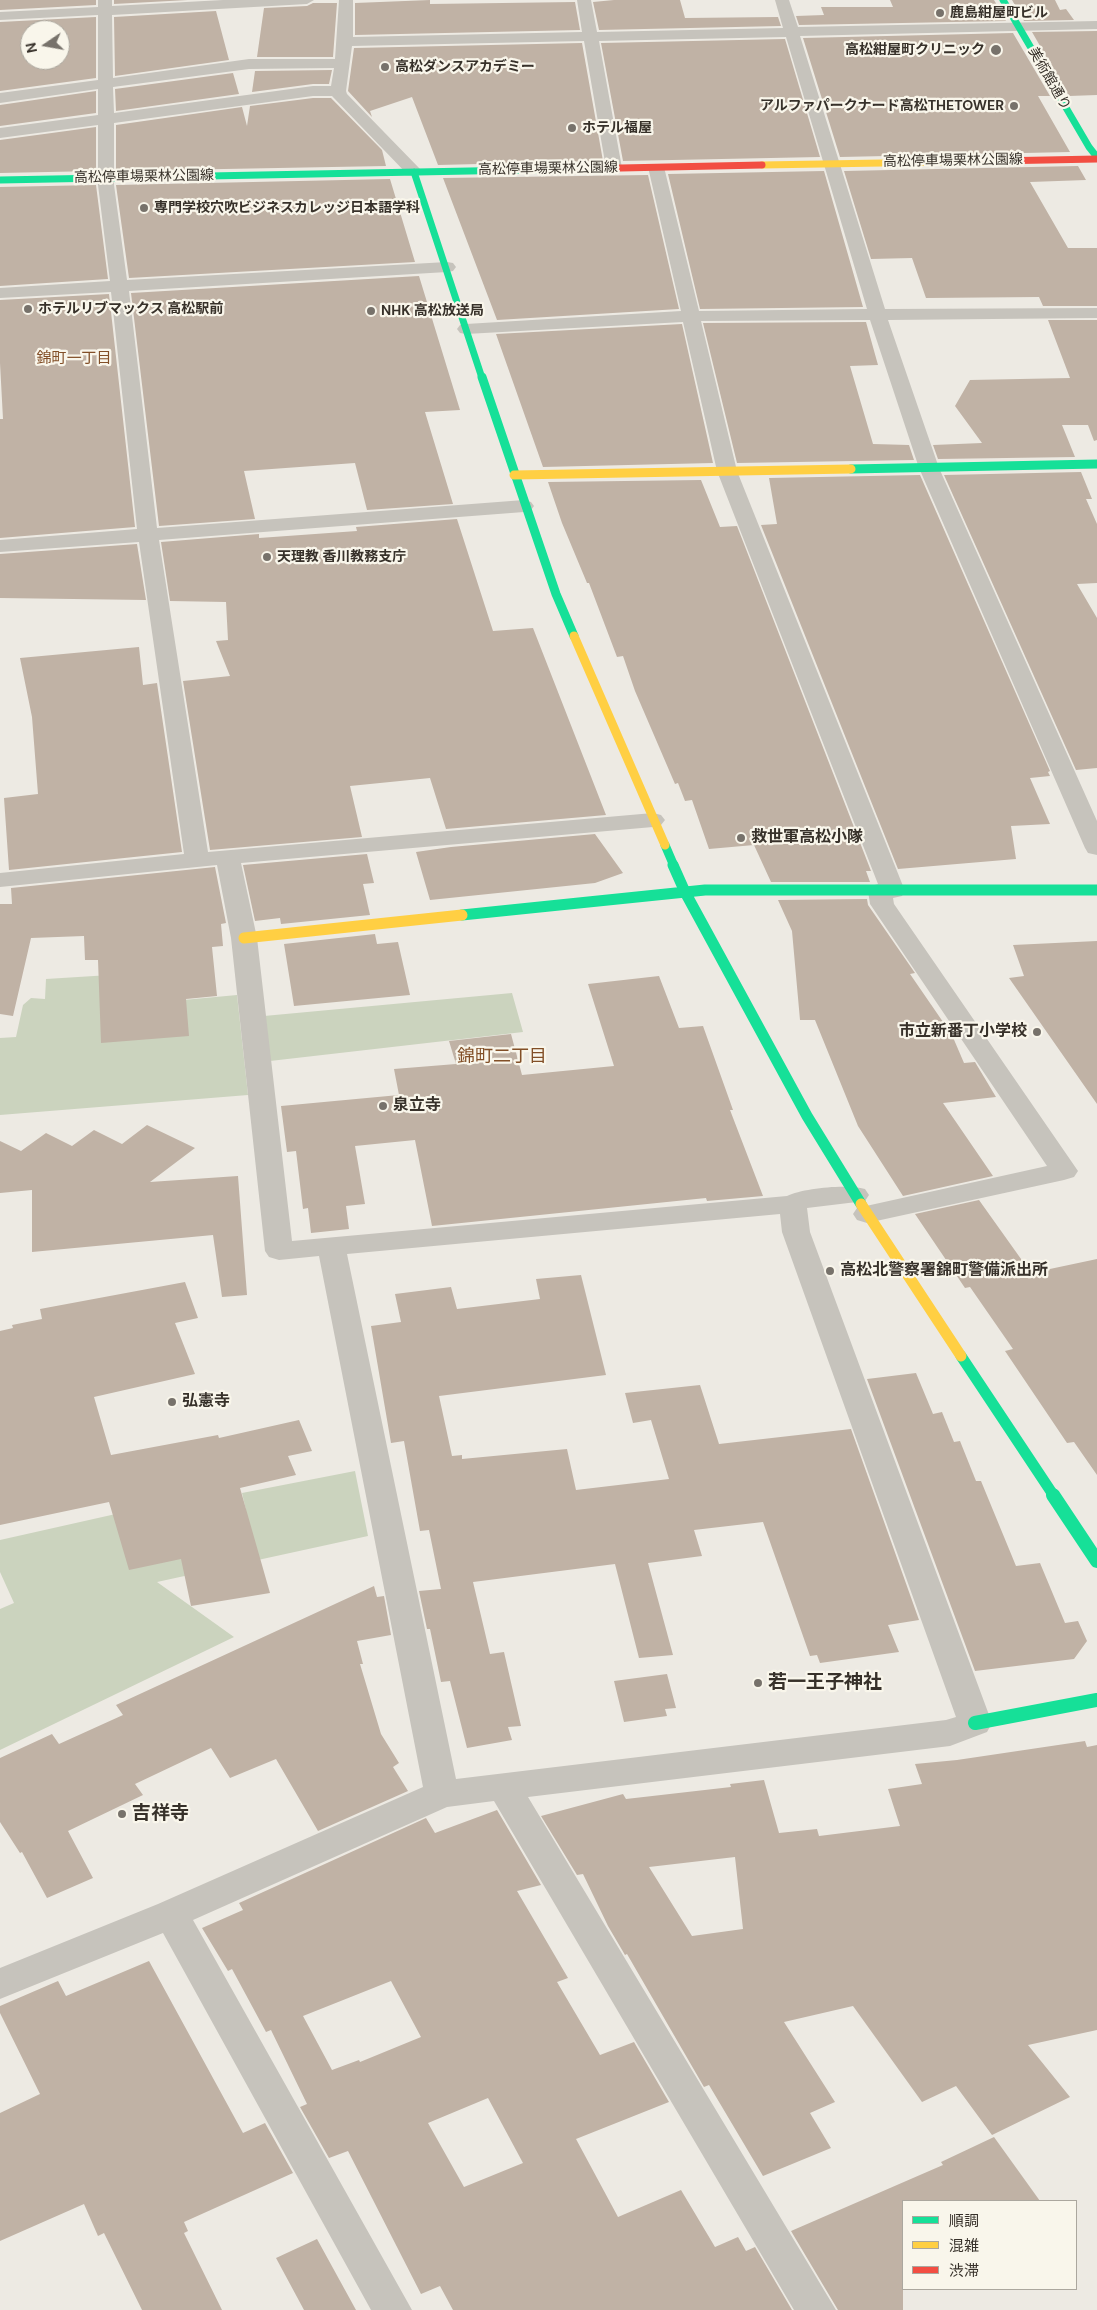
<!DOCTYPE html>
<html>
<head>
<meta charset="utf-8">
<style>
  body { margin:0 }
  #map { position:relative; width:1097px; height:2310px; overflow:hidden; background:#edeae3; font-family:"DM Sans","Noto Sans JP",sans-serif }
  canvas { display:block }
  .legend { position:absolute; left:902px; top:2200px; width:175px; height:90px; box-sizing:border-box; background:#f9f6eb; border:1px solid #aba79e; margin:0; padding:6px 9px; list-style:none; font-size:15px; color:#37312a }
  .legend li { display:flex; align-items:center; gap:10px; height:25px }
  .legend b { width:25px; border:1px solid #aba79e }
  .north { position:absolute; left:20px; top:20px; width:50px; height:50px; box-sizing:border-box; background:#f9f6eb; border:1px solid #aba79e; border-radius:50%; rotate:258deg; font-size:14px; font-weight:700; line-height:20px; text-align:center; color:#37312a }
  .north::after { content:''; display:block; margin:auto; width:18px; height:22px; background:#77726b; clip-path:polygon(50% 0,100% 100%,50% 72%,0 100%) }
</style>
</head>
<body>
<div id="map">
<canvas width="1097" height="2310"></canvas>
<ul class="legend">
<li><b style="height:6px;background:#16e098"></b>順調</li>
<li><b style="height:6px;background:#ffcf43"></b>混雑</li>
<li><b style="height:6px;background:#f24e42"></b>渋滞</li>
</ul>
<div class="north">N</div>
</div>
<script>
const ctx = document.querySelector('canvas').getContext('2d');
ctx.lineJoin = 'round';
function fill(path, color) {
  ctx.fillStyle = color;
  ctx.fill(path, 'evenodd');
}
function trace(path, color, width, dash) {
  ctx.strokeStyle = color;
  ctx.lineWidth = width;
  ctx.lineCap = dash ? 'butt' : 'round';
  ctx.setLineDash(dash || []);
  ctx.stroke(path);
}
function drawText(font, color, halo, rows, align = 'center') {
  ctx.font = font + ' "DM Sans","Noto Sans JP",sans-serif';
  ctx.lineWidth = 4.5;
  ctx.setLineDash([]);
  ctx.textBaseline = 'middle';
  ctx.strokeStyle = halo;
  ctx.fillStyle = color;
  for (const [text, x, y, turn = 0] of rows) {
    ctx.save();
    ctx.translate(x, y);
    ctx.rotate((+turn || 0) * Math.PI / 180);
    ctx.textAlign = isNaN(turn) ? turn : align;
    if (halo) ctx.strokeText(text, 0, 0);
    ctx.fillText(text, 0, 0);
    ctx.restore();
  }
}
fill(new Path2D(`
  M158,972L162,1002L237,995L248,1095L0,1115V1038L16,1037L23,1005L31,998L45,999L46,979Z
  M512,993L523,1032L270,1061L264,1016Z
  M355,1471L368,1536L157,1582L234,1637L0,1750V1609L14,1603L0,1572V1540L138,1509L246,1510L242,1493Z`), '#cbd3be');
fill(new Path2D(`
  M0,0H96V5L0,10Z
  M114,0H188L114,4Z
  M430,0V4L575,2L580,30L355,35V3Z
  M614,0H680L685,18L778,17L781,26L599,30L593,2Z
  M890,0H994L1006,21L799,25L796,16L824,15L821,7H893Z
  M1012,0H1055L1060,10L1066,9L1074,20L1024,21Z
  M313,3H337L333,57H257L264,8L307,6Z
  M216,11L229,60L115,76L114,17Z
  M96,17V78L0,91V22ZM30,30H60V60H30Z
  M1097,31V95L1069,96L1032,32Z
  M1013,33L1050,96H1038L1070,152L840,157L803,38Z
  M785,39L820,157L623,161L601,43Z
  M582,43L603,161L438,165L412,97L370,111L372,117L348,91L354,48Z
  M332,70L329,84H313L252,92L255,71Z
  M233,73L239,94L116,111L115,89Z
  M96,91V113L0,126V105Z
  M313,98H331L382,150L386,166L116,171V125L242,107L247,126L250,106Z
  M96,127V171L0,173V140Z
  M1078,166L1086,180L1030,182L1068,248H1097V306H1043L1039,297L926,298L912,258L871,259L844,171Z
  M824,171L863,307L700,309L668,174Z
  M648,175L679,309L497,320L443,178Z
  M390,179L415,262L129,278L116,185Z
  M96,185L108,279L0,286V187Z
  M419,276L460,410L425,412L453,504L367,510L355,463L244,471L255,519L159,526L131,293Z
  M109,294L135,527L0,538V419H3L0,363V300Z
  M1048,320H1097V440L1094,441L1088,425H1062L1075,457L938,459L933,445L982,443L955,406L970,380L1070,378Z
  M866,322L878,365L850,366L873,444L909,445L914,460L737,463L703,323Z
  M682,324L713,463L543,467L496,334Z
  M1081,472L1092,499H1086L1097,524V583L1077,584L1097,618V768L1076,770L944,475Z
  M920,475L1050,771L1048,772L1050,776L1030,778L1050,824L1011,826L1016,859L898,869L761,525L777,524L769,478Z
  M701,480L720,527L737,526L871,871H866L870,882H771L754,845L709,849L692,800L685,801L678,783L675,784L635,691L623,656L617,657L589,583H587L562,523L548,482Z
  M457,519L493,631L533,628L606,815L446,829L430,778L350,786L362,837L210,850L183,681L230,676L216,641L228,640L226,602L170,601L161,542L259,534V538L357,531L356,527Z
  M137,544L146,600L0,598V554Z
  M139,647L143,685L157,683L182,852L9,870L4,798L38,794L32,717L20,658Z
  M595,834L623,873L595,883L430,900L416,852L451,847Z
  M367,854L374,883L363,884L370,915L281,924L280,918L255,921L243,865Z
  M215,867L226,923L221,924L223,946L212,947L217,996L186,999L189,1036L101,1043L98,960H85L84,936L31,938L13,1016L0,1014V904H12L11,888Z
  M867,899L868,905L915,973L910,974L952,1035L964,1063L975,1062L996,1097L943,1103L993,1176L903,1196L858,1126L815,1020H800L792,931L778,900Z
  M375,934L377,944L398,942L410,995L294,1006L284,944Z
  M1097,941V1104L1009,978L1024,976L1013,945Z
  M659,976L679,1028L703,1026L733,1110H730L763,1196L707,1201L706,1198L432,1226L415,1140L355,1146L365,1204L346,1206L349,1229L311,1233L308,1208L303,1209L296,1151L287,1152L281,1106L399,1095L394,1069L456,1064L449,1041L511,1034L522,1075L614,1066L588,984Z
  M147,1125L195,1148L150,1182L238,1176L247,1295L222,1297L213,1235L32,1252V1190L0,1193V1141L21,1151L46,1133L72,1146L94,1130L122,1144Z
  M979,1200L1031,1273L1097,1259V1475L1074,1442L1067,1443L1005,1351L1013,1349L970,1287L965,1288L915,1214Z
  M581,1275L606,1375L439,1396L452,1456L462,1455V1459L567,1449L576,1490L669,1479L651,1420L633,1423L625,1393L700,1385L719,1444L851,1429L919,1620L888,1625L899,1652L820,1663L817,1655L810,1656L763,1522L694,1530L702,1556L648,1563L673,1655L639,1658L615,1564L473,1582L490,1654L504,1652L521,1726L508,1727L512,1740L467,1748L450,1681L441,1682L430,1629H427L419,1591L441,1589L429,1530L420,1531L404,1441L391,1443L371,1326L401,1322L395,1294L451,1287L457,1309L540,1299L536,1279Z
  M185,1282L198,1318L175,1323L195,1374L94,1397L111,1455L218,1435L219,1438L299,1420L312,1451L288,1456L296,1475L240,1488L270,1593L191,1606L181,1559L129,1570L109,1502L0,1525V1331L13,1328L12,1325L42,1319L40,1309Z
  M916,1373L933,1414L942,1412L954,1442L960,1441L976,1481H981L1016,1566L1040,1563L1065,1623L1078,1621L1087,1641L1074,1659L975,1671L867,1379Z
  M374,1586L377,1597L384,1596L391,1635L357,1641L363,1664H360L381,1734L399,1763L393,1767L408,1791L318,1831L276,1759L230,1778L211,1748L135,1784L143,1795L68,1831L93,1878L47,1898L22,1852L20,1853L0,1822V1758L52,1734L59,1744L123,1715L116,1705Z
  M667,1674L676,1708L665,1709L667,1716L624,1722L614,1681Z
  M1085,1741L1087,1747L1097,1745V2030L1028,2045L1070,2097L992,2135L956,2086L922,2102L853,2006L784,2022L835,2102L810,2113L831,2148L763,2176L709,2085L704,2087L627,1954L625,1955L608,1926L583,1874L577,1875L541,1816L623,1794L626,1799L731,1787L730,1784L764,1780L779,1833L817,1829L819,1836L900,1826L888,1789L922,1784L915,1764L957,1760ZM735,1857L743,1929L692,1936L649,1867Z
  M497,1810L541,1885L517,1891L568,1978L557,1982L600,2055L634,2042L669,2102L576,2139L618,2217L681,2190L715,2247L738,2237L746,2251L755,2247L792,2310H453L440,2286L421,2294L348,2151L329,2158L300,2107L307,2104L271,2030L266,2032L232,1969L228,1971L202,1928L243,1910L239,1903L426,1818L435,1833ZM391,1981L421,2037L360,2062L359,2060L332,2070L303,2016ZM488,2098L523,2163L464,2187L428,2123Z
  M149,1961L243,2133L265,2123L293,2173L184,2222L188,2231L184,2233L222,2310H142L104,2233L98,2236L84,2204L0,2241V2113L40,2094L0,2013V2006L58,1981L66,1996Z
  M994,2137L1040,2201H903V2310H838L791,2231L943,2165L941,2162Z
  M317,2239L356,2310H304L276,2258Z`), '#c0b2a5');
fill(new Path2D(`
  M98,0H112V6L223,0H314L307,4L112,15L113,78L249,59H335L339,0H353V37L582,32L577,0H591L597,32L783,28L775,0H789L798,27L1097,21V29L800,36L885,309L1097,308V318L888,320L939,468L1097,821V855L1088,853L1085,848L919,468L870,320L701,321L737,471L905,891L902,896L893,898L894,904L1078,1171L1074,1177L1064,1180L867,1223L857,1220L853,1214L857,1208L1047,1166L870,904L868,891L871,886L878,884L717,471L683,322L466,334L460,333L457,329L460,325L466,324L681,311L648,167L650,164H662L664,167L699,311L867,309L786,37L599,41L622,168L620,171H608L606,168L584,41L352,46L346,91L347,94L420,169L422,172L420,175H408L332,96H313L114,123V185L127,280L447,262L453,263L456,267L453,271L447,272L129,291L157,528L524,500L531,502L534,506L531,510L524,512L159,540L208,852L653,813L661,815L665,820L661,825L653,827L241,863L257,938L292,1241L787,1196C804,1188 847,1184 865,1189L869,1195L865,1201L807,1208L810,1232L992,1723L987,1732L950,1746L528,1797L836,2310H794L494,1801L447,1807L193,1920L412,2310H371L163,1933L0,1999V1968L158,1904L423,1787L319,1256L279,1260L269,1257L265,1251L231,938L217,865L0,887V873L184,854L139,542L0,552V540L137,529L111,292L0,298V288L110,281L98,185V125L0,138V128L98,115V89L0,103V93L98,80V15L0,20V12L98,7ZM334,68L331,86H313L114,113L113,87L249,69ZM780,1214L782,1232L956,1717L946,1720L456,1779L347,1254Z`), '#c6c3bc');
trace(new Path2D(`
  M1003,0L1089,147L1097,157
  M414,172L482,378
  M0,180L574,169`), '#16e098', 7);
trace(new Path2D(`
  M482,377L556,594L574,636
  M851,469L1097,464
  M665,845L674,866`), '#16e098', 9);
trace(new Path2D(`
  M673,865L685,892L807,1116L861,1204
  M462,915L705,890H1097
  M961,1356L1054,1496`), '#16e098', 11);
trace(new Path2D(`
  M1053,1495L1097,1561
  M975,1723L1097,1700`), '#16e098', 14);
trace(new Path2D(`
  M762,165L943,162`), '#ffcf43', 7);
trace(new Path2D(`
  M514,475L851,469
  M574,636L665,845`), '#ffcf43', 9);
trace(new Path2D(`
  M244,938L462,915
  M861,1204L961,1356`), '#ffcf43', 11);
trace(new Path2D(`
  M943,162L1097,159
  M574,169L762,165`), '#f24e42', 7);
for (const [x, y, r, color] of [
  [940,13,5,"#77726b"],
  [996,50,6,"#77726b"],
  [385,67,5,"#77726b"],
  [1014,106,5,"#77726b"],
  [572,128,5,"#77726b"],
  [144,208,5,"#77726b"],
  [28,309,5,"#77726b"],
  [371,311,5,"#77726b"],
  [267,557,5,"#77726b"],
  [741,838,5,"#77726b"],
  [1037,1032,5,"#77726b"],
  [383,1106,5,"#77726b"],
  [830,1271,5,"#77726b"],
  [172,1402,5,"#77726b"],
  [758,1683,5,"#77726b"],
  [122,1814,5,"#77726b"]
]) {
  const dot = new Path2D();
  dot.arc(x, y, r, 0, 2 * Math.PI);
  ctx.fillStyle = color;
  ctx.fill(dot);
  trace(dot, '#f9f6eb', 2);
}
drawText('bold 14px', '#37312a', '#f9f6eb', [
  ["鹿島紺屋町ビル",950,13],
  ["高松紺屋町クリニック",985,50,"right"],
  ["高松ダンスアカデミー",395,67],
  ["アルファパークナード高松THETOWER",1004,106,"right"],
  ["ホテル福屋",582,128],
  ["専門学校穴吹ビジネスカレッジ日本語学科",154,208],
  ["ホテルリブマックス 高松駅前",38,309],
  ["NHK 高松放送局",381,311],
  ["天理教 香川教務支庁",277,557]
], 'left');
drawText('14px', '#37312a', '#f9f6eb', [
  ["美術館通り",1049,79,60],
  ["高松停車場栗林公園線",953,161,-1],
  ["高松停車場栗林公園線",548,169,-1],
  ["高松停車場栗林公園線",144,177,-1]
]);
drawText('15px', '#824f27', '#f9f6eb', [
  ["錦町一丁目",74,359]
]);
drawText('bold 16px', '#37312a', '#f9f6eb', [
  ["救世軍高松小隊",751,838],
  ["市立新番丁小学校",1027,1032,"right"],
  ["泉立寺",393,1106],
  ["高松北警察署錦町警備派出所",840,1271],
  ["弘憲寺",182,1402]
], 'left');
drawText('18px', '#824f27', '#f9f6eb', [
  ["錦町二丁目",502,1057]
]);
drawText('bold 19px', '#37312a', '#f9f6eb', [
  ["若一王子神社",768,1683],
  ["吉祥寺",132,1814]
], 'left');
</script>
</body>
</html>
